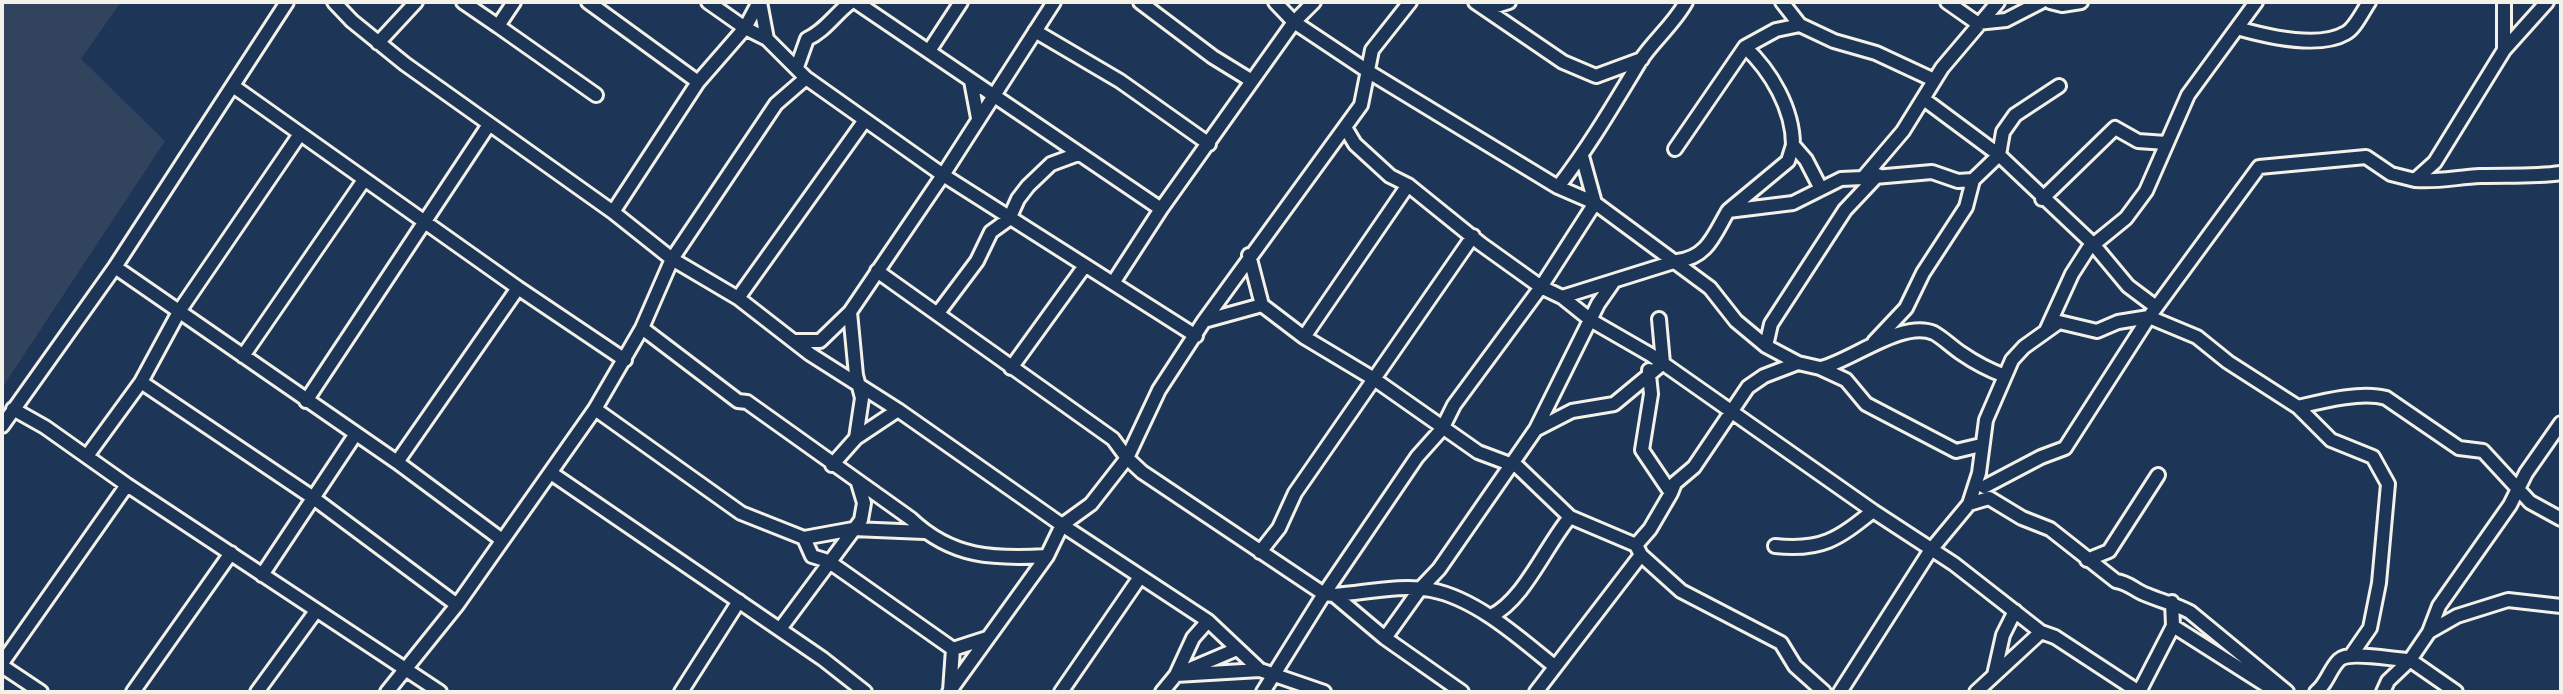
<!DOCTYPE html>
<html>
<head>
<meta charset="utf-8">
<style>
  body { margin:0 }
  #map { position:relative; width:2563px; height:694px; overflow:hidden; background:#1d3557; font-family:Mynerve,sans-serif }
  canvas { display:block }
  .frame { position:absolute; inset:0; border:4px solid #f4f1e8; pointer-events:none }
</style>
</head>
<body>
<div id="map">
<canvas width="2563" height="694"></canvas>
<div class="frame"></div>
</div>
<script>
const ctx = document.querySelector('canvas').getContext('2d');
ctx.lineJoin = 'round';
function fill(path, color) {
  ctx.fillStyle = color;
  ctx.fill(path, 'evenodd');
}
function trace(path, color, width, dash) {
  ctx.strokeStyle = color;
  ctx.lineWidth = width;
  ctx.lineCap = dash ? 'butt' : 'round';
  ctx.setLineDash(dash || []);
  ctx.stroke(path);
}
fill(new Path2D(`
  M2,2H121L81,59L165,141L2,388Z`), '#32435e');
const minor = new Path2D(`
  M334,2L352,21L405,64L613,212L672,259L738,298L810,354L898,410L1062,525L1208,621L1260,670L1324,692
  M463,2L498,26L514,2
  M588,2L698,82
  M708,2L745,28L767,39L806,78L943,175L1196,336
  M760,2L767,39
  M856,2L1161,209
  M1140,2L1213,57L1252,81
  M1275,2L1294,22L1369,72L1558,187L1595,203L1710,288L1736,321L1766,346L1798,363
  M1475,2L1563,62L1596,76L1642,59
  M1782,2L1800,25
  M1947,2L1977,23L2006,20L2041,2
  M2050,2L2062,5L2081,2
  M1487,9L1509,2
  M498,26L596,95
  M2237,28C2265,36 2319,49 2346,33C2355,28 2363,11 2369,2
  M1035,31L1120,81L1209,144
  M378,43L416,2
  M1745,47C1771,71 1793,109 1793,145L1806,160L1820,187
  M2504,50L2547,2
  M929,51L961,2
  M797,67L807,39C825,31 835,14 851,2
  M971,81L978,118
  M233,86L518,288L625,360
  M1925,100L1999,155L2093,244L2128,286L2156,307
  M1346,129L1355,144L1390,176L1408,185L1481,244L1541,287L1562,297L1592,321L1651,355L1873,511
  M1675,149L1745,47L1776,30L1800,25L1834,41L1876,53L1934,80
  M1863,178L1932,172L1958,181L1973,180L1999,155L2003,132L2015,115L2059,86
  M2415,180C2437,182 2458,177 2480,176C2507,175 2533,177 2561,173
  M1558,187C1589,147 1614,104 1640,61C1654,40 1674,24 1686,2
  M2042,199L2115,128L2138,141L2166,143
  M1729,210L1788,161L1793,145
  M613,212L698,82L745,28L759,2
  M1249,255L1262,305L1304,337L1374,379L1478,452L1518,467L1570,517L1636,545L1641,555L1681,591L1781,643L1795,666L1824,692
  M115,267L397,462L502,540
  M877,271L1113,439L1127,458L1142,472L1324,594L1334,595L1385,638L1462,692
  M1113,283L1161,209L1294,22L1314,2
  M1562,297L1677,261C1707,258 1714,235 1728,211L1793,203L1841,179L1863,178L1903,131L1942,68L1998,2
  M738,298L865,120
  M850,312L856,375L862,398L856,438
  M938,313L977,261L991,232L1009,219L1018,199L1028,186L1051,164L1078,154
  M1204,321L1262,305
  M642,328L738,401L747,402L911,519C952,558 994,559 1047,556
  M2046,331L2072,274L2088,249L2126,218L2146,191L2188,95L2256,2
  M1304,337L1408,185
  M793,341H820L850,312L943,175L1054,2
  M1874,342L1906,308L1923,273L1966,207L1973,180
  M1766,346L1771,324L1845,210L1878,175
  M243,356L364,180
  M1011,368L1084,267
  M1821,368C1851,361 1903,319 1934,333C1943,338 1952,347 1961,353C1974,362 1989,370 2005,376
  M141,382L312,497L457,605
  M306,401L488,126
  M2298,407L2331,440L2373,457L2388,484L2379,583L2370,628L2352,654
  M13,409L45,427L127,485L440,692
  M595,409L741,513L804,538L853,529L924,532
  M2,426L115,267L287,2
  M1537,429L1572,411L1614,404L1649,375V370
  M87,456L141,382L180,310L300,134
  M397,462L518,288
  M832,465L856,438L898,410
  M551,473L823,659L865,692
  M1984,487L2041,457L2065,448L2149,317L2259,167L2366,157L2391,174L2415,180L2435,162L2504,50V2
  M1671,493L1675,483L1694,467L1748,387L1764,376L1798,363L1820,368L1846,380L1866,404L1956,451L1981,445
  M1969,504L1989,498L2022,518L2050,529L2116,581C2130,583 2135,591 2147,595C2161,601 2175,604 2190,612L2287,692
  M804,538L812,556L828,561L953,649
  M1636,545L1650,529L1671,493L1642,450L1651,394L1649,375L1663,363L1659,319
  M1775,546C1822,551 1838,539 1873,511L1954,564L2041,632L2055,637L2139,692L2173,626
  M1260,552L1279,528L1295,493L1473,236
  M2087,560L2109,551L2158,475
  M262,575L355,435
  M1334,595C1365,593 1401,584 1431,590C1475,598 1520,638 1554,666
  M2172,602L2173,626L2277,692
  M1491,616C1524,600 1545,547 1570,517
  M1208,621L1193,638L1176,675L1260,670
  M780,629L861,520L864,503L858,483
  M2429,632L2439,606L2510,505L2526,473L2561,423
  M1385,638L1420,589L1439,569L1536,429L1598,304L1614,281
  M953,649L987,638
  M2,663L127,485
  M2,666L41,692
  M1994,675L2003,635L2015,611
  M950,691L953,649
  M133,692L231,553
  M257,692L316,611
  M387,692L457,605L595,409L642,328L672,259L776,104L806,78
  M681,692L739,601
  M949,692L1047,556L1062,525L1091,504L1127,458L1159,390L1204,321L1361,105L1372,50L1410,2
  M1061,692L1140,577
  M1162,692L1176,675L1237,649
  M1263,692L1324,594L1417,457L1442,429L1454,405L1541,287L1595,203L1582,156
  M1536,692L1641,555
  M1840,692L1930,551L1969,504L1979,473L1986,420L2012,360L2024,347L2059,322L2097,331L2118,322L2149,317L2197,337L2228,362L2298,407C2323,401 2362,391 2386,398L2459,448L2483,451L2530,502L2561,519
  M1976,692L2041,632
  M2316,692C2327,684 2329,670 2339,660C2349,650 2394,660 2410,660L2429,632L2457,616L2508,600L2561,606
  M2383,692L2388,681L2410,660L2456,692`);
trace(minor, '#f4f1e8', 18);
trace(minor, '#1d3557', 12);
</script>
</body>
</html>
